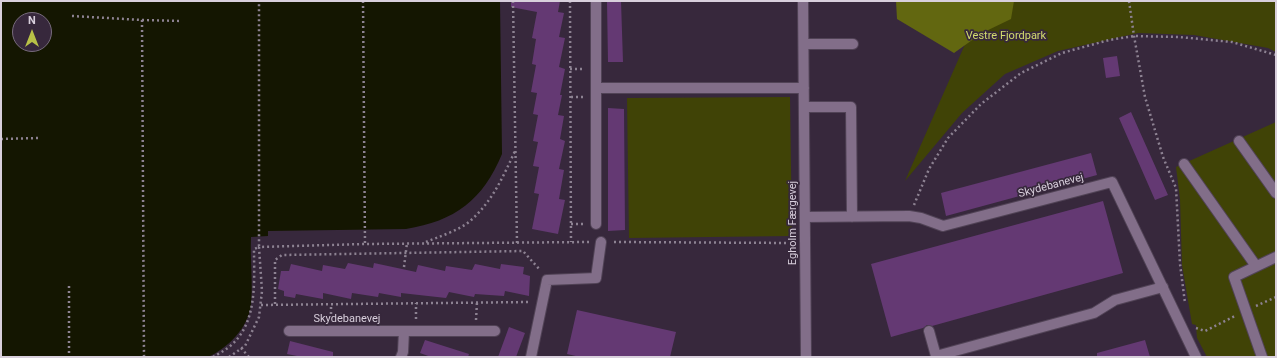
<!DOCTYPE html>
<html>
<head>
<meta charset="utf-8">
<style>
  body { margin:0 }
  #map { position:relative; width:1277px; height:358px; overflow:hidden; background:#37283c; font-family:Roboto,sans-serif }
  canvas { display:block }
  .frame { position:absolute; inset:0; border:2px solid #d8cfdc; pointer-events:none }
  .north { position:absolute; left:12px; top:12px; width:40px; height:40px; box-sizing:border-box; background:#37283c; border:1px solid #776b7c; border-radius:50%; rotate:0deg; font-size:11px; font-weight:700; line-height:16px; text-align:center; color:#d8cfdc }
  .north::after { content:''; display:block; margin:auto; width:14px; height:18px; background:#b8c147; clip-path:polygon(50% 0,100% 100%,50% 72%,0 100%) }
</style>
</head>
<body>
<div id="map">
<canvas width="1277" height="358"></canvas>
<div class="frame"></div>
<div class="north">N</div>
</div>
<script>
const ctx = document.querySelector('canvas').getContext('2d');
ctx.lineJoin = 'round';
function fill(path, color) {
  ctx.fillStyle = color;
  ctx.fill(path, 'evenodd');
}
function trace(path, color, width, dash) {
  ctx.strokeStyle = color;
  ctx.lineWidth = width;
  ctx.lineCap = dash ? 'butt' : 'round';
  ctx.setLineDash(dash || []);
  ctx.stroke(path);
}
function drawText(font, color, halo, rows, align = 'center') {
  ctx.font = font + ' Roboto,sans-serif';
  ctx.lineWidth = 3.5;
  ctx.setLineDash([]);
  ctx.textBaseline = 'middle';
  ctx.strokeStyle = halo;
  ctx.fillStyle = color;
  for (const [text, x, y, turn = 0] of rows) {
    ctx.save();
    ctx.translate(x, y);
    ctx.rotate((+turn || 0) * Math.PI / 180);
    ctx.textAlign = isNaN(turn) ? turn : align;
    if (halo) ctx.strokeText(text, 0, 0);
    ctx.fillText(text, 0, 0);
    ctx.restore();
  }
}
fill(new Path2D(`
  M984,1H1276V52L1268,48L1194,35L1138,33L1058,51L1005,74L962,113L905,181Z
  M790,97L792,236L629,238L627,98Z
  M1276,122V357H1207L1197,338L1196,325L1192,324L1182,265L1180,199L1176,167Z`), '#404306');
fill(new Path2D(`
  M896,1H1014L1011,19L982,33L954,53L897,19Z`), '#626710');
fill(new Path2D(`
  M1,1H500L502,154C483,200 455,221 406,229L268,231V236L251,237C250,259 253,282 251,305C248,328 228,348 208,357H1ZM20,20H44V44H20Z`), '#141601');
fill(new Path2D(`
  M511,1H560L558,12L564,13L559,37L565,38L559,67L565,69L560,95H562L558,115L564,116L560,139L565,141L559,169L564,170L559,199L565,200L558,234L532,229L539,194L534,193L539,167L533,166L538,142L533,141L538,115L533,114L537,93L531,92L536,65L532,64L536,39L532,38L537,12L511,7Z
  M607,1H621L623,62H608Z
  M1117,56L1120,76L1106,78L1103,58Z
  M608,108L624,109L625,230L608,231Z
  M1131,112L1168,195L1155,200L1119,118Z
  M1091,153L1097,175L946,216L941,193Z
  M1103,201L1123,273L932,326L927,325L923,328L891,337L871,264Z
  M348,263L373,268L374,263L416,272L418,265L445,271L446,266L472,270L475,264L500,269L501,264L524,267L523,274L530,276L529,296L505,291L504,296L475,294L474,297L449,292L446,298L401,293V297L379,293L378,297L352,293L351,299L323,293V299L296,294L295,298L284,296V291L278,289L281,271H289L291,264L322,271L323,265L345,269Z
  M577,310L676,332L670,357H580L567,354Z
  M509,327L525,333L516,357H498Z
  M425,340L469,354L468,357H431L420,353Z
  M1145,340L1150,357H1097V353Z
  M290,341L333,352V357H302L287,354Z`), '#643973');
const minor = new Path2D(`
  M596,1V224
  M803,1L806,357
  M804,44H853
  M596,88H804
  M804,107H851L852,217
  M1239,141L1276,193
  M1184,164L1256,266
  M805,217L909,216L921,218L943,226L1112,182L1196,357
  M289,331H495
  M929,331L936,356L1094,313L1115,300L1163,287
  M401,357L403,352L404,331
  M531,357L547,280L596,278L601,242
  M1262,357L1234,277L1276,257`);
trace(minor, '#514356', 12);
trace(new Path2D(`
  M363,1L365,244
  M513,1L517,243
  M570,1L571,242
  M1129,1L1134,36L1145,97L1163,157L1176,188L1180,264L1185,303
  M72,16L142,20L144,357
  M142,20L182,21
  M570,69H583
  M571,97H584
  M1,139L40,138
  M914,205L929,169L948,138L981,104L1021,73L1062,53L1109,40L1134,36L1179,37L1232,42L1276,55
  M571,224H583
  M426,242C438,237 460,230 470,221C492,202 503,177 515,151
  M614,242L793,243
  M404,267L407,243
  M69,286V357
  M275,304V260L282,255L523,251L540,270
  M261,305L530,302
  M1256,306L1276,297
  M331,319V304
  M416,319V303
  M476,320L477,302
  M1196,328L1205,331L1235,316
  M241,348L249,357
  M213,357C218,354 224,351 229,347C258,324 254,282 254,249L259,247V1
  M229,357L245,346L259,317L262,291L259,247L365,244L589,242`), '#8d8292', 2.5, [2, 3]);
trace(minor, '#826e89', 10);
drawText('11px', '#d2db6e', '#37283c', [
  ["Vestre Fjordpark",1006,36]
]);
drawText('11px', '#d8cfdc', '#37283c', [
  ["Skydebanevej",1051,186,-15],
  ["Egholm Færgevej",793,223,-90],
  ["Skydebanevej",347,319]
]);
</script>
</body>
</html>
